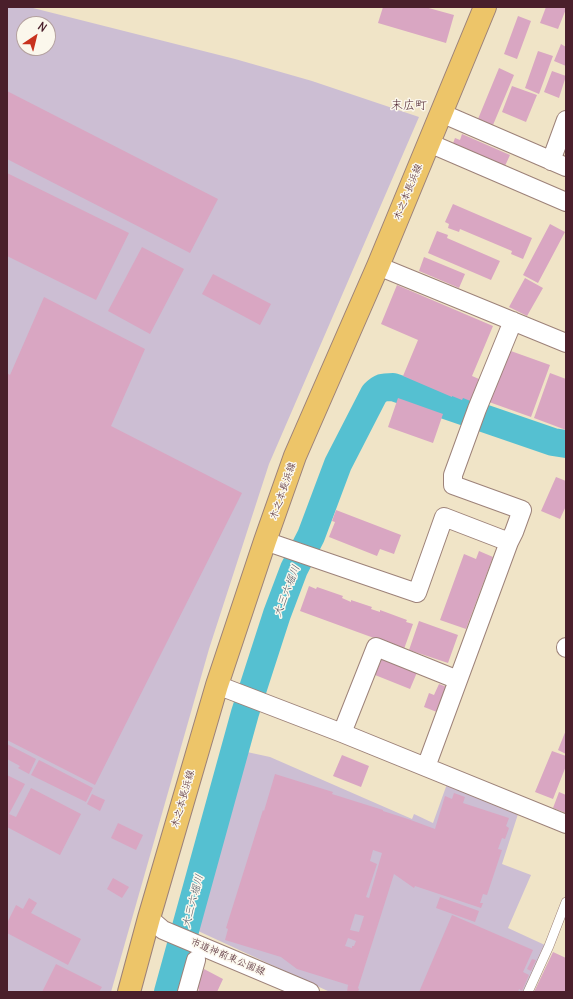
<!DOCTYPE html>
<html>
<head>
<meta charset="utf-8">
<style>
  body { margin:0 }
  #map { position:relative; width:573px; height:999px; overflow:hidden; background:#f0e4c7; font-family:Delius,sans-serif }
  canvas { display:block }
  .frame { position:absolute; inset:0; border:8px solid #4a1f2b; pointer-events:none }
  .north { position:absolute; left:16px; top:16px; width:40px; height:40px; box-sizing:border-box; background:#fbf7ec; border:1px solid #b4a19f; border-radius:50%; rotate:35deg; font-size:11px; font-weight:700; line-height:16px; text-align:center; color:#4a1f2b }
  .north::after { content:''; display:block; margin:auto; width:14px; height:18px; background:#c8321e; clip-path:polygon(50% 0,100% 100%,50% 72%,0 100%) }
</style>
</head>
<body>
<div id="map">
<canvas width="573" height="999"></canvas>
<div class="frame"></div>
<div class="north">N</div>
</div>
<script>
const ctx = document.querySelector('canvas').getContext('2d');
ctx.lineJoin = 'round';
function fill(path, color) {
  ctx.fillStyle = color;
  ctx.fill(path, 'evenodd');
}
function trace(path, color, width, dash) {
  ctx.strokeStyle = color;
  ctx.lineWidth = width;
  ctx.lineCap = dash ? 'butt' : 'round';
  ctx.setLineDash(dash || []);
  ctx.stroke(path);
}
function drawText(font, color, halo, rows, align = 'center') {
  ctx.font = font + ' Delius,"Klee One",sans-serif';
  ctx.lineWidth = 3;
  ctx.setLineDash([]);
  ctx.textBaseline = 'middle';
  ctx.strokeStyle = halo;
  ctx.fillStyle = color;
  for (const [text, x, y, turn = 0] of rows) {
    ctx.save();
    ctx.translate(x, y);
    ctx.rotate((+turn || 0) * Math.PI / 180);
    ctx.textAlign = isNaN(turn) ? turn : align;
    if (halo) ctx.strokeText(text, 0, 0);
    ctx.fillText(text, 0, 0);
    ctx.restore();
  }
}
fill(new Path2D(`
  M7,7H29L235,59L312,81L419,117L269,464L209,649L111,992H7ZM24,24H48V48H24Z
  M247,752L270,757L412,819L414,814L433,823L447,784L518,814L502,864L531,875L508,928L547,946L525,992H330L196,930Z`), '#ccbed3');
trace(new Path2D(`
  M168,992L245,713L277,614L294,569L311,536L338,464L374,394C381,387 383,387 393,387L553,442L566,444`), '#55c0d1', 28);
fill(new Path2D(`
  M383,7H425L454,15L446,43L378,23Z
  M546,7H566V9L558,29L540,23Z
  M518,16L531,21L517,59L504,54Z
  M561,44L566,47V66L554,61Z
  M538,51L553,56L539,94L525,88Z
  M499,68L514,75L493,125L478,119Z
  M552,71L566,76L559,98L544,92Z
  M512,86L537,95L526,122L502,112Z
  M7,91L218,199L190,253L7,159Z
  M462,134L510,155L504,168L452,146L455,138L460,140Z
  M7,173L129,233L96,300L7,256Z
  M453,204L532,238L523,259L511,254L512,251L460,229L459,232L448,228L449,224L445,222Z
  M550,224L565,232L538,283L523,275Z
  M437,231L448,235L447,238L500,261L491,280L428,253Z
  M142,247L184,269L150,334L108,311Z
  M424,257L465,274L459,288L419,271Z
  M213,274L271,304L260,325L202,294Z
  M525,278L543,288L527,316L509,307Z
  M397,285L493,326L472,376L479,379L477,383L480,385L473,402L463,398L462,400L452,396V397L403,376L418,340L381,324Z
  M44,297L145,349L111,426L242,493L95,785L7,740V373L10,375Z
  M508,350L550,365L531,417L489,402Z
  M550,373L566,379V430L534,418Z
  M398,398L443,414L433,443L388,427Z
  M556,477L566,481V506L560,519L541,511Z
  M336,510L401,535L394,554L380,549L377,556L329,537L335,522L332,521Z
  M479,551L493,557L466,629L440,620L464,554L476,559Z
  M309,586L316,589L317,587L343,596L342,598L351,602V600L372,607L371,609L380,612V610L407,620L406,622L413,624L404,649L300,611Z
  M419,621L458,635L448,663L409,650Z
  M383,656L418,670L410,689L375,675Z
  M439,684L452,689L442,714L424,707L429,693L434,695Z
  M566,730V754L558,750Z
  M7,744L36,759L29,774L18,768L20,766L7,759Z
  M552,751L566,756V766L553,799L535,792Z
  M342,755L369,766L361,787L333,776Z
  M39,760L93,788L86,802L31,775Z
  M275,774L333,792L332,794L383,810V811L408,819L435,829L445,796L452,799L454,793L465,797L463,803L509,818L506,826L509,828L505,839L502,838L498,849L502,850L487,895L483,894L480,903H483L481,908L415,886L414,888L394,874L358,988L359,989L358,992H347L348,985L355,987L297,969L281,957L225,940L228,929L226,928L263,810L264,811ZM373,850L382,853L369,898L366,897L377,864L370,861ZM355,914L364,916L359,932L350,930ZM348,938L356,941L354,946H352V948L345,946Z
  M7,775L25,784L9,814L16,817L31,788L81,814L60,855L7,827Z
  M559,792L566,795V813L553,808Z
  M92,794L105,800L100,811L87,804Z
  M118,823L143,835L136,850L111,838Z
  M113,878L129,887L122,898L107,889Z
  M440,897L479,911L475,922L436,908Z
  M29,898L37,903L31,913L81,939L68,965L7,933V923L16,905L23,909Z
  M452,915L533,950L523,972L529,975L522,991L519,989L518,992H419Z
  M553,952L566,958V992H534Z
  M532,959L536,960L531,971L527,969Z
  M56,964L102,987L99,992H42Z
  M204,969L223,979L217,992H198L199,989L195,987Z`), '#d9a6c2');
const service = new Path2D(`
  M528,992L549,946L566,902`);
const minor = new Path2D(`
  M441,113L566,167
  M429,143L566,202
  M551,161L566,120
  M378,266L566,343
  M265,541L417,593L444,517L509,542
  M566,647V648
  M217,685L342,733L566,824
  M342,733L376,647L458,680
  M426,767L509,542L514,532L522,510L453,485V475L477,409L513,321
  M149,918L163,930L310,992
  M187,992L196,960`);
const primary = new Path2D(`
  M129,992L149,918L217,685L265,541L295,456L378,266L485,7`);
trace(service, '#9d8279', 10);
trace(minor, '#9d8279', 20);
trace(primary, '#9d8279', 24);
trace(service, '#fff', 9);
trace(minor, '#fff', 18);
trace(primary, '#edc569', 22);
drawText('10px', '#4a1f2b', '#fbf7ec', [
  ["木之本長浜線",408,192,-68],
  ["木之本長浜線",283,491,-71],
  ["木之本長浜線",183,799,-74],
  ["市道神前東公園線",228,957,23]
]);
drawText('italic 11px', '#4e5765', '#fbf7ec', [
  ["大三六堀川",287,591,-69],
  ["大三六堀川",193,901,-75]
]);
drawText('12px', '#4a1f2b', '#fbf7ec', [
  ["末広町",409,106]
]);
</script>
</body>
</html>
